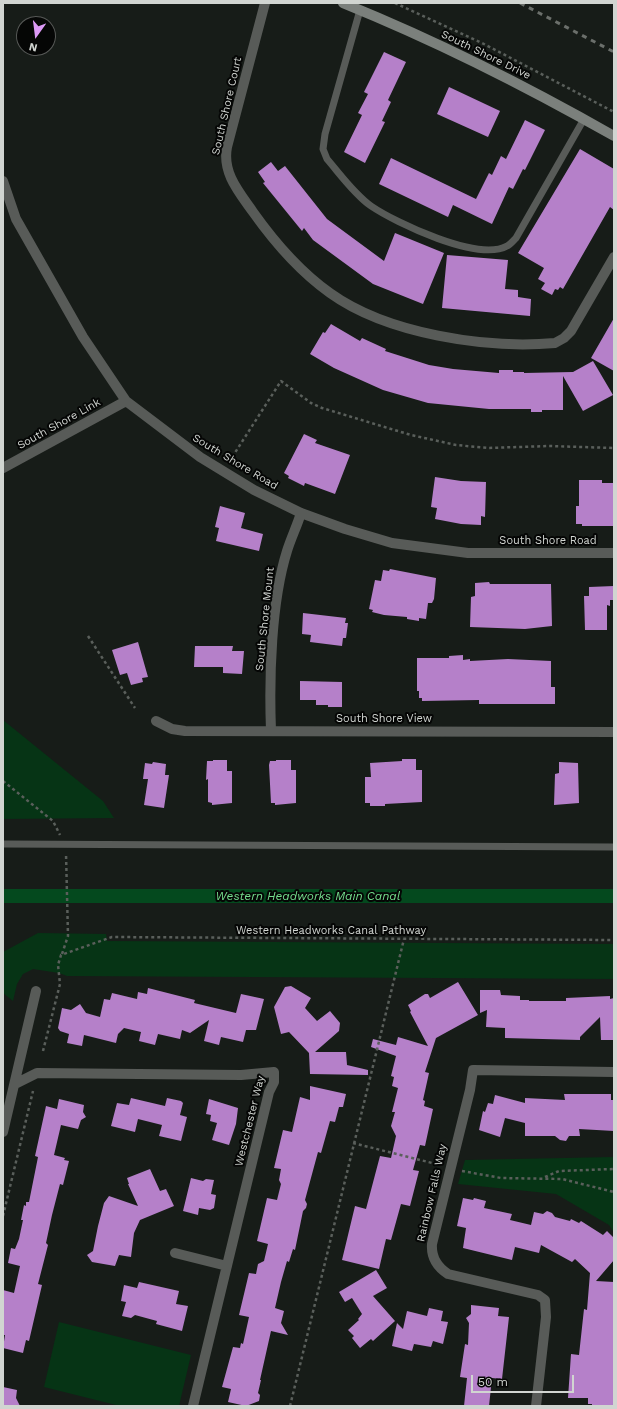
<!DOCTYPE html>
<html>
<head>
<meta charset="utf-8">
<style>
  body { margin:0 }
  #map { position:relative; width:617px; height:1409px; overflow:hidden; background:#171c18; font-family:"Work Sans",sans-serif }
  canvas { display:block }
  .frame { position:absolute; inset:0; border:4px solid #d1d5d1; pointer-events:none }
  .north { position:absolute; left:16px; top:16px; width:40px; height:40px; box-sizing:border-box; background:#050605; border:1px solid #575957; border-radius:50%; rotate:194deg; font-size:11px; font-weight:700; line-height:16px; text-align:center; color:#d1d5d1 }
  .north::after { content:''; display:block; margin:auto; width:14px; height:18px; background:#dc99f5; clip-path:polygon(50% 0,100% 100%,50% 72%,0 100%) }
  .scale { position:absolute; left:471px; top:1375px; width:103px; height:18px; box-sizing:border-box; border:2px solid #d1d5d1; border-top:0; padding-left:5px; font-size:12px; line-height:14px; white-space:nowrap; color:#d1d5d1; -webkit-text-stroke:3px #050605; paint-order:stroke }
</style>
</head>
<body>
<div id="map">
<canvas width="617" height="1409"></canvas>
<div class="frame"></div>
<div class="north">N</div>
<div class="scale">50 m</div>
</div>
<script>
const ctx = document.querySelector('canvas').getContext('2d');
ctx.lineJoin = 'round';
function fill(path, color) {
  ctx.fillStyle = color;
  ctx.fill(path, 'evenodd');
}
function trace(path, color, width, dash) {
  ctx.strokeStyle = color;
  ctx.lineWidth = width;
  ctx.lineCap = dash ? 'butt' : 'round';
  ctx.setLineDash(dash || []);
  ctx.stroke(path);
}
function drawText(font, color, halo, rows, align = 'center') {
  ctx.font = font + ' "Work Sans",sans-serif';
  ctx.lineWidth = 4;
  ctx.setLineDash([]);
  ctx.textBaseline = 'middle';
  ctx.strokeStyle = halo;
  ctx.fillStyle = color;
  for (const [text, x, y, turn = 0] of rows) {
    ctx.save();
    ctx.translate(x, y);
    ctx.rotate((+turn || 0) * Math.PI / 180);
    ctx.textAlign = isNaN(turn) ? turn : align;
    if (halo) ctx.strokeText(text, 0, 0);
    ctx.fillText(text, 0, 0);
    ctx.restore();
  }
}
fill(new Path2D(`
  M3,720L103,801L114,818L3,819Z
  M38,933L106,934L107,941L614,944V979L67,976L59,973L33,969L23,974L17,984L13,1001L3,993V952Z
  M614,1157V1233L609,1225L556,1194L458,1184L465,1160Z
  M59,1322L191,1355L179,1406H120L44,1387Z`), '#063415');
trace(new Path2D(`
  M3,896H614`), '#04491e', 14);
fill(new Path2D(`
  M384,52L406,62L388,100L391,102L382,121L385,122L365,163L344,152L362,115L358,113L368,94L364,92Z
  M449,87L500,111L488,137L437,114Z
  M525,120L545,130L525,170L523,169L513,189L509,187L492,224L453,205L448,217L379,184L391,158L476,199L489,173L492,175L501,156L506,159Z
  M580,149L614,169V210L610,207L563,289L560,287L558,290L555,289L552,295L541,289L545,283L538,279L544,268L518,253Z
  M271,162L278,171L285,166L327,219L384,261L395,233L444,253L423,304L373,284L313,240L304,228L302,231L263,183L265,182L258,172Z
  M447,255L508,260L505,289L518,290V297L531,299L530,316L442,308Z
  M614,318V371L591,358Z
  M331,324L360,341L362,338L386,349L385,351L429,365L453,369L499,373V370H513V372H524V373L573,372L593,361L613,395L583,411L563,376V410H542V412H531V409H489L428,403L383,390L334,368L310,354L323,332L325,333Z
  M304,434L317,440L315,443L350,455L335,494L305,483L304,486L288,478L289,476L284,473Z
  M435,477L461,481L486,482L485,517L481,516V525L461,524L435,519L437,508L431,507Z
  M579,480H602V483H614V526H582V524H576V506H579Z
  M220,506L245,513L241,528L263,534L259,551L216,541L219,528L215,527Z
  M390,569L436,578L434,599L432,603H428L426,619L419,618V621L407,619V617L384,615L372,612L373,610L369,609L375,580L381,581L383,570L389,571Z
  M489,582L490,584H551L552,626L525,629L470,627L471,597L475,596V583Z
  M614,586V600H610V606L607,605V630H585L584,596H589V587Z
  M303,613L346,618L345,623H348L346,638H343L342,646L310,642L311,635L302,634Z
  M138,642L148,677L142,678L143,682L131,685L127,673L120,675L112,650Z
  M195,646H233L232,651H244L242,674L223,673V667H194Z
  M463,655V660L470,659V661L508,659L551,661V687H555V704H479V700L422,701V698H419V691H417V658H449V656Z
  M300,681L342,682V707H328V705H316V700H300Z
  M402,759H416V770H422V802L385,804V806H370V803H365V777H371L370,763L402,761Z
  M213,760H227V771H232V803L212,805V803L208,802V779L206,780L207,761H213Z
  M276,760H291V770H296V803L275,805V803H271L269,765L270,761H276Z
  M153,762L166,764L165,775H169L164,808L144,805L148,779H143L145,763L152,764Z
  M559,762L578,763L579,803L554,805L555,774L559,773Z
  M458,982L478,1015L436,1038L425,1072L429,1073L423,1100L425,1101L424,1106L433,1109L425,1146L420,1145L413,1170L419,1171L410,1206L401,1204L391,1240L386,1239L379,1269L342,1260L355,1206L366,1209L380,1156L391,1158L396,1136L391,1126L395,1112H392L398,1088L392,1086L394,1077L391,1076L396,1056L371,1047L373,1039L396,1045L398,1037L428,1046L410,1012L411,1011L408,1005L425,994H428L430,998Z
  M291,986L311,998L305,1008L317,1021L330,1011L340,1023L339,1031L315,1052H346L347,1065L368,1070V1075L310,1074L309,1053L289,1032L281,1034L274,1007L285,987Z
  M148,988L195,1000L194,1003L236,1013L241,994L264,999L256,1030H246L243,1042L221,1037L219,1045L204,1041L209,1020L190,1033L182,1030L180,1039L158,1034L155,1045L139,1041L141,1032L124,1028L118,1034L116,1043L84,1035L82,1046L67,1043L69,1034L60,1031L58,1028L62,1008L71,1010L80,1004L86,1013L100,1017L104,999L110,1000L112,993L137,999L138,992L147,994Z
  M480,990H500L501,995L520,996V1000H529V1001H566V998L610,996V999L614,998V1040H601L600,1017L580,1037V1040L505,1038V1028L486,1027L487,1010L480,1013Z
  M310,1086L346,1094L343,1107H339L335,1122L330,1121L321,1153L318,1152L305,1200L307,1204L306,1208L303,1211L295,1250L293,1249L289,1262L287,1261L281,1282L275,1308L284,1311L281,1323L288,1335L271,1331L260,1380H261L258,1393L260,1395L259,1401L246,1406L228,1402L231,1389L222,1387L233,1347L240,1348L241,1343L243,1344L249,1317L239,1315L249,1273L256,1274L258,1264L264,1261L268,1244L257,1241L267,1198L277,1200L281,1184L279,1180L281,1169L274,1168L283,1130L292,1132L300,1097L310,1100Z
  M564,1094H611V1100H614V1131L579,1129L580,1136H569L566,1141L560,1140L555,1136H525V1123L505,1118L500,1137L479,1130L483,1111L485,1112L488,1103L493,1104L495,1095L525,1103V1098L565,1100Z
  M131,1098L165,1106L167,1098L181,1101L183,1103L180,1115L187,1117L181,1141L159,1136L162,1125L138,1119L135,1132L111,1126L117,1103L129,1105Z
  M59,1099L84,1105L83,1112L86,1117L81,1120L78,1129L61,1125L54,1155L65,1158L64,1160L69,1161L63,1185L60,1184L52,1215L46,1243L48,1245L38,1284L42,1285L29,1341L26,1340L23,1353L3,1348L5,1335H3V1290L14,1293L20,1266L8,1263L11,1248L15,1249L19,1239L23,1220H21L24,1205L26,1206V1202H29L38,1157L35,1156L46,1106L57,1109Z
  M209,1099L238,1108L236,1124L229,1145L212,1140L217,1123L210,1121L211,1115L206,1114Z
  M150,1169L160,1191L166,1189L174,1206L140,1220L134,1233L131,1257L119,1255L115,1266L92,1262L87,1255L93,1251L98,1226L104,1203L109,1196L138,1206L128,1184H129L127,1178Z
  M191,1178L203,1181L206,1179L214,1180L211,1194L216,1195L214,1208L210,1210L199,1208L198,1215L183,1211Z
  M463,1198L473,1200L474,1198L486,1201L484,1208L512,1214L510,1220L531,1225L534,1212L543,1214L547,1211L552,1213L555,1217L570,1221L571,1219L579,1223L581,1221L603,1235L607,1231L614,1238V1260L596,1281L614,1282V1406H592V1404H588V1398H568L571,1354L579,1355L584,1309L587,1310L590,1273L575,1259L572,1262L541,1245L539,1253L515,1247L512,1260L463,1248L466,1228L457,1226Z
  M376,1270L387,1288L373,1296L395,1321L373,1341L371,1339L360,1348L352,1338L354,1336L348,1330L359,1320L358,1319L362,1314L352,1298L345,1302L339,1292Z
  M139,1282L179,1291L176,1304L188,1306L182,1331L156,1324L157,1321L135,1315L131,1318L122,1316L126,1302L121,1301L124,1285L137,1288Z
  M471,1305L499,1308L498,1316L509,1317L502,1379L492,1378L489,1406H464L467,1378L460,1377L465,1344L468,1345L469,1323L466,1318L471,1314Z
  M429,1308L443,1311L441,1321L448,1322L443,1344L433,1341L431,1347L414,1344L412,1351L392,1346L397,1323L403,1329L407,1311L427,1316Z
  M3,1387L17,1390L16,1398L20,1406H3Z`), '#b580c9');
trace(new Path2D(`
  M395,3L482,43L614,112
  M229,462L281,381L311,403L322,408L411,435L456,445L488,448L549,446L614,448
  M88,636L135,708
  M3,781L53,821L60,835
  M62,954L68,936L66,853
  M43,1051L60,984L58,965L61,955L112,937L614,940
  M353,1143L440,1165
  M462,1171L501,1178L562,1179L614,1192
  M545,1177L559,1171L614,1169
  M3,1216L33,1091
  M290,1406L404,939`), '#5a5f5b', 2.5, [3, 3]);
trace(new Path2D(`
  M360,10L325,134L323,149L327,159C340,174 354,194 371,206C396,223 478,262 507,246C510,245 514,240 516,238L584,119
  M3,844L614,847`), '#585b58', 7);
trace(new Path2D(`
  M265,3L227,147C222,173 239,192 253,212C275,243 299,271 330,293C387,334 486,349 555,343L564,338L571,331L614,257
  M3,181L16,219L83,337L126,401L200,457L254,490L301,513L345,529L392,543L468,553H614
  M3,468L126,401
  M156,721L172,729L185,731L614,732
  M271,731C269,677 271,602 287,551C291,538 297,526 301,513
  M15,1084L37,1073L241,1075L274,1072V1082L269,1092L193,1406
  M3,1132L36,991
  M175,1253L227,1266
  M536,1406L546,1317L545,1300L538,1295L448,1274C437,1267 431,1258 432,1244L470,1090L473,1070L614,1072`), '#585b58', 10);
trace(new Path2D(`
  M343,3C437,41 526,86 614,136`), '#7b807c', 10);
trace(new Path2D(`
  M520,3L614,52`), '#6b6f6b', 3, [5, 5]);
drawText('11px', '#d1d5d1', '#050605', [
  ["South Shore Drive",486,55,26],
  ["South Shore Court",227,106,-77],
  ["South Shore Link",59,424,-29],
  ["South Shore Road",235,462,31],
  ["South Shore Road",548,541],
  ["South Shore Mount",265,619,-84],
  ["South Shore View",384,719],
  ["Western Headworks Canal Pathway",331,931],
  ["Westchester Way",250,1121,-76],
  ["Rainbow Falls Way",432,1193,-77]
]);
drawText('italic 12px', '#74dd8d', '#050605', [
  ["Western Headworks Main Canal",308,896]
]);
</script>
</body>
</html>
